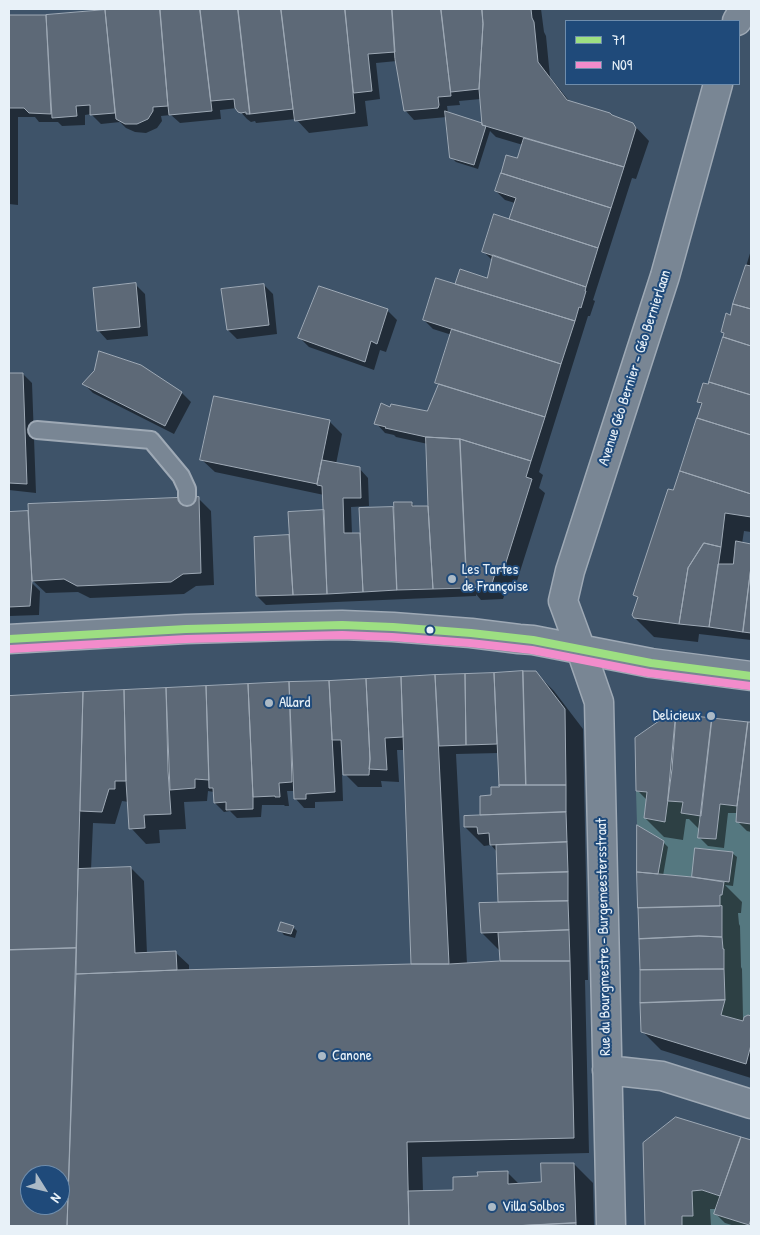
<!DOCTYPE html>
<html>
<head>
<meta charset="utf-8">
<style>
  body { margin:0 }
  #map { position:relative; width:760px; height:1235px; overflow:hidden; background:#3e5369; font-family:"Patrick Hand",sans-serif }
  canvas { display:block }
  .frame { position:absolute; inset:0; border:10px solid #e8f1f8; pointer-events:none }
  .legend { position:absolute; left:565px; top:20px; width:175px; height:65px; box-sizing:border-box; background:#1f4a7a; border:1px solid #6f8dac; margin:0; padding:6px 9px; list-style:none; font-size:15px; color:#e8f1f8 }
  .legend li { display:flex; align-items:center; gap:10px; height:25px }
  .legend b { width:25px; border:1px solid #6f8dac }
  .north { position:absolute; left:20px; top:1165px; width:50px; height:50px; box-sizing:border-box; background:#1f4a7a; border:1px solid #6f8dac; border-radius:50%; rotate:126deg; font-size:14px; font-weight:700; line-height:20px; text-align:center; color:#e8f1f8 }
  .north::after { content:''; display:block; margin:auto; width:18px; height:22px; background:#acbac6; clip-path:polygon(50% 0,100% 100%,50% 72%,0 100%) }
</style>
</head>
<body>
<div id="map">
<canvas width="760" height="1235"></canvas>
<div class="frame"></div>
<ul class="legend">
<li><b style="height:6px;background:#9ddf82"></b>71</li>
<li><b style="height:6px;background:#f28ccb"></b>N09</li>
</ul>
<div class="north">N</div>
</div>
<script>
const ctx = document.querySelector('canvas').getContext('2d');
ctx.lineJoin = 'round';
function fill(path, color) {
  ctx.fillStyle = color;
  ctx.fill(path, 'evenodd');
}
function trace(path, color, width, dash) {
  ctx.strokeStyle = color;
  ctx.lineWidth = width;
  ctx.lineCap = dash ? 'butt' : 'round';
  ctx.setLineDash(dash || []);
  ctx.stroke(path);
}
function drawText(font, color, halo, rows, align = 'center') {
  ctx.font = font + ' "Patrick Hand",sans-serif';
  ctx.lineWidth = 4;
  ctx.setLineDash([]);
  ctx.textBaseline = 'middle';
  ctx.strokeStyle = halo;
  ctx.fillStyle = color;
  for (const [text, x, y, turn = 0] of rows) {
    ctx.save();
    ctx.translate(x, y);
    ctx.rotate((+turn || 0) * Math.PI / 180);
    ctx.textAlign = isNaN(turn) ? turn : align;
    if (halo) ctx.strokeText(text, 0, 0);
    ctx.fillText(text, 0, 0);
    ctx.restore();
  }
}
fill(new Path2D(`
  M636,791L647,792L644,818L665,821L668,801L683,802L682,813L701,816L698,838L716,839L720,804L737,806L736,822L751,824V1016L748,1015L744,1017L743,1021L721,1015L725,1001L724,949H723L722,906H720V895H722L724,882H729L733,852L696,848L692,877L658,874L664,841L637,825Z
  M702,1190L720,1196L715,1214L749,1225L751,1219V1226H682V1216H692V1191Z`), '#557880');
fill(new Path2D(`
  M140,9H541L544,32L546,36L550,77L570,102L633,124L649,141L636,179L632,178L593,300L595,301L590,316H588L539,472L543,475L539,488L545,493L516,584L509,582L503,599L481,600L476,594V596L266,605L257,596L256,538L291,536L325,511L324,495L215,472L202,460L329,421L342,434L336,464L359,468L368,478L369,506L351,507L352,534H361L360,509L395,508L411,503L416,507H430L428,444L396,437L394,435L385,433L376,423L391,408L428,412L439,386L436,383L452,335L433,329L424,320L456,286L488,279L493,261L484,252L510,220L515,203L505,200L496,191L518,160L523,145L496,137L490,131L478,169L456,162L451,157L447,117L414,120L405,110L397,61L376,63L380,99L365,101L368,126L309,133L296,119L256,123L255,121L251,122L247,119L237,108L220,110L221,119L180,123L171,115L161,116L162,121L157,128L146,133L135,132L126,128L120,122L101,124L91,114L85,115V125L62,126L58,122H39L35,117H18V205L9,204V16H46ZM481,99L483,124L448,113L447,106L460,105L459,101Z
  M751,250V532L744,531L742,544L751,545V640L699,634L698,642L654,637L635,618L639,599L634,595L674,492L702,406L699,402L709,385L725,335L722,332L731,316Z
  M136,285L145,294L148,336L107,340L98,330Z
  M264,285L273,294L277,334L237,339L228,330Z
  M387,310L397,320L386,352L380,350L374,370L309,347L300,338Z
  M9,374H23L32,383L36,493L9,490Z
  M84,384L182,393L191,402L174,434L93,393Z
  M198,498L211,511L214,585L196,586L184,594L90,598L78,592L46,593L32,580H29L40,591L39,615L9,616V513L27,512L30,514Z
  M535,672L554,691L583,729L588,980H585L589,1153L422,1157L423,1192L454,1191L479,1177L507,1172L520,1185L542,1183L574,1164L593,1183L594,1226H68L77,961H74L65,1226H9V697ZM341,745H343L345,774L358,787H382L381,781L399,782L397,750H405L414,965L189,971V965L176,953L147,954L144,881L131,868L91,870L93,823L115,824L122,801L129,802L131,828L146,844L160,843L159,830L186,829L184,802L207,801L208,791L214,792L215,803L224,812L230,811L237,818L261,817L262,805H284L285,806H289L287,791H294L295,798L304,808H315V802L343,801ZM499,753L500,788L492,796L481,797L482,816L465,827L484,846L491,845L497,852L500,903L482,933L501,952L502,963L467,964L456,754ZM30,1175H60V1205H30Z
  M672,714L751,723V832L747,831L738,822V813H728L724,848L708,846L699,837L700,830L689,819H686L683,840L664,837L645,818L647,800L637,790Z
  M663,842L668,847L663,876L696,880L693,877L732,853L737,857L733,886L725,885L742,902L741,913H738L739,924L740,926L741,967L742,969L743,1018L748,1017L751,1018V1078L661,1050L642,1031L639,872Z
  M293,927L297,931L295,938L284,935L280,930Z
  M676,1118L751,1141V1226H735L725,1223L716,1214L718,1209H710L711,1226H646L645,1144Z`), '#0007');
const building = new Path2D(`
  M125,9H160L168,106L153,107V111L148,119L137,124H125L116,119L105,10Z
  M160,9H200L212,111L169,115L168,106Z
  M200,9H238L250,114H246V112L241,113L238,112L235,108L234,99L211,101Z
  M238,9H281L293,109L250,114Z
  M281,9H345L355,113L295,121Z
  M345,9H392L395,52L368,54L372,91L354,93Z
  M392,9H441L451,96L438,97L439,105L438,108L404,111L395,59Z
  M441,9H482L483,24L479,89L451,92Z
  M482,9H531L532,18L534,22L538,62L567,100L610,113L612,115L633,123L636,128L624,167L482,125L479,89L483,24Z
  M105,10L115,113L90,115V105L76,106L77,116L52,118L46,15Z
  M9,15H46L51,114L29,113L24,108H9Z
  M445,111L482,123V125L486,126L474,165L450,158Z
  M524,138L624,167L611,208L501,173L506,155L517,158Z
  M501,173L611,208L598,248L509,219L516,198L495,191Z
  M494,214L598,248L586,287L482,252Z
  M493,255L586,287L585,291H586L581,308L579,307L575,321L455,284L460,269L487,278Z
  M746,265L751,266V309L733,304Z
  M436,278L575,321L561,364L423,320Z
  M136,283L140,327L97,331L93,288Z
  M264,284L269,325L227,330L221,289Z
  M319,286L388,309L377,344L371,341L365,362L298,338Z
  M733,304L751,309V346L723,337L724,333L721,332L726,313L730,315Z
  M452,329L561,364L545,417L435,383Z
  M723,337L751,346V395L709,382Z
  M99,351L141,365L182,392L165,426L82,384L94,371Z
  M9,373H23L27,484L9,483Z
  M709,382L751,395V435L697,418L702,403L697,402L703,383L708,384Z
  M439,384L545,417L531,461L460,439L426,437L385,428L386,427L374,424L381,403L390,407L391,404L427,411Z
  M214,396L330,420L317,484L200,460Z
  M697,418L751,435V494L680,471Z
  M426,437L460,439L467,588L433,589L428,506Z
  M460,439L531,461L526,477L532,479L503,572L496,570L491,587L467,588Z
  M322,460L360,467L361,498H343L344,533H360L363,592L327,594L322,486L317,485V484Z
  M680,471L751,494V517L725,513L721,547L704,543L688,568L679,624L634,618L632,615L638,597L633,595L668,489L673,490Z
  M199,497L201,573L183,574L171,582L77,586L64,579L32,581L28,504Z
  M394,502H412V506H428L433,589L397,590Z
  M393,507L397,590L363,592L359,508Z
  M324,510L327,594L293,595L288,512Z
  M28,511L32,581L30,606L9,607V512Z
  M289,535L293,595L256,596L254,537Z
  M736,541L751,544V567L743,632L709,627L718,564H733Z
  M704,543L721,547L709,627L679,624L688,568Z
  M751,567V633L743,632Z
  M523,671L526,785H499L494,673Z
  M523,671H536L565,709L566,785H526Z
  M494,673L497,744L466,745L465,674Z
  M465,674L466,745L439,746L435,675Z
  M435,675L449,964H411L401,677Z
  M401,677L403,737L385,738L387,770L369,769L370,759L366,679Z
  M366,679L370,759L369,775H343L341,740H332L329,681Z
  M329,681L335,792L306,794V799H294L289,682Z
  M289,682L292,782L279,783L280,797H275V796L253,797L248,684Z
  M248,684L253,797V809L226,810V802L214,803L213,788H209L206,686Z
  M206,686L209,780L195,779V788L170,790L166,688Z
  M166,688L168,771L171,814L144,815L145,828L129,829L126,781L124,690Z
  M124,690L126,781H115V789H109L102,812L80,811L83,692Z
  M83,692L76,948L9,950V696Z
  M671,713L676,714L672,769L665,822L644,818L647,792L636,791L635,738Z
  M676,714L712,718L701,816L681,813L683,802L668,801Z
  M712,718L748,722L737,806L720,804L716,839L698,838Z
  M748,722H751V824L736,822L737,806Z
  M499,785H566V812L480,815V796L491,795V787H499Z
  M566,812L567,842L490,845L489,833L478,834L477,827H464V816Z
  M637,825L664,841L658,874L637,872Z
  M567,842L568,872L497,874L496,845Z
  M695,848L733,852L729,882L692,877Z
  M131,867L135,953L176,951L177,970L76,974L78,869Z
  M568,872V901L498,902L497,874Z
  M637,872L692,877L724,882L722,895H720V906L638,908Z
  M568,901L569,930L481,933L479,903Z
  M722,906V937L699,936L639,939L638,908Z
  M281,922L294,926L291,934L278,931Z
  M569,930L570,961H500L498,933Z
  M699,936L722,937L723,949H724V969L640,970L639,939Z
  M76,948L67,1226H9V950ZM30,1175H60V1205H30Z
  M500,961H570L574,1138L407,1142L409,1226H67L76,974L177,970L411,964H449Z
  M700,969H724L725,1000L640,1003V970Z
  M725,1000L721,1015L743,1021L744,1017L748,1015L751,1016V1045L746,1064L641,1032L640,1003Z
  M676,1117L741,1137L720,1196L702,1190L692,1191L693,1216H682V1226H645L643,1143Z
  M741,1137L751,1140V1219L749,1225L714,1214Z
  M541,1163H574L576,1223L513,1226H409L408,1191L453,1190V1177L478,1176L477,1172L508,1171V1184L541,1182Z
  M576,1223V1226H513Z`);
fill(building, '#5d6977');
trace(building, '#9ea9b5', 1);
const lane = new Path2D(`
  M37,430L151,440L181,476L187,489V497`);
const street = new Path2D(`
  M581,650L599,702L611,1226
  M607,1070L662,1076L751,1104`);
const secondary = new Path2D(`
  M737,21L744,9
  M9,639L186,629L290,626L342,625L393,627L471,633L519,639L533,640L651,663L751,676
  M581,650L563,601L570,571L665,276L718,84`);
trace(lane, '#9ea9b5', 20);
trace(street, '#9ea9b5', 31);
trace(secondary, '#9ea9b5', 31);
trace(lane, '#798694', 16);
trace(street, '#798694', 28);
trace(secondary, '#798694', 28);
trace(new Path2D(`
  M9,639L186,629L342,625L393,627L471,633L533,640L651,663L751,676`), '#9ddf82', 8);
trace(new Path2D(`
  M10,649L186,639L342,635L392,637L470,643L532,650L649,673L750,686`), '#f28ccb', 8);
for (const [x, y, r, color] of [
  [452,579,5,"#acbac6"],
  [430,630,4.5,"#e8f1f8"],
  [269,703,5,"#acbac6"],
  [711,716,5,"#acbac6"],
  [322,1056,5,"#acbac6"],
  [492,1207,5,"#acbac6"]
]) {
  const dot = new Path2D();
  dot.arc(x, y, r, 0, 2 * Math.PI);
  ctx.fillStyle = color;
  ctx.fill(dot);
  trace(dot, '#1f4a7a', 2);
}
drawText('15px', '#e8f1f8', '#1f4a7a', [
  ["Avenue Géo Bernier - Géo Bernierlaan",635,368,-72],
  ["Rue du Bourgmestre - Burgemeestersstraat",604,937,-91]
]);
drawText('15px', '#e8f1f8', '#1f4a7a', [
  ["Les Tartes",462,570],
  ["de Françoise",462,587],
  ["Allard",279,703],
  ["Delicieux",701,716,"right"],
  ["Canone",332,1056],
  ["Villa Solbos",502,1207]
], 'left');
</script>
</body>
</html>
